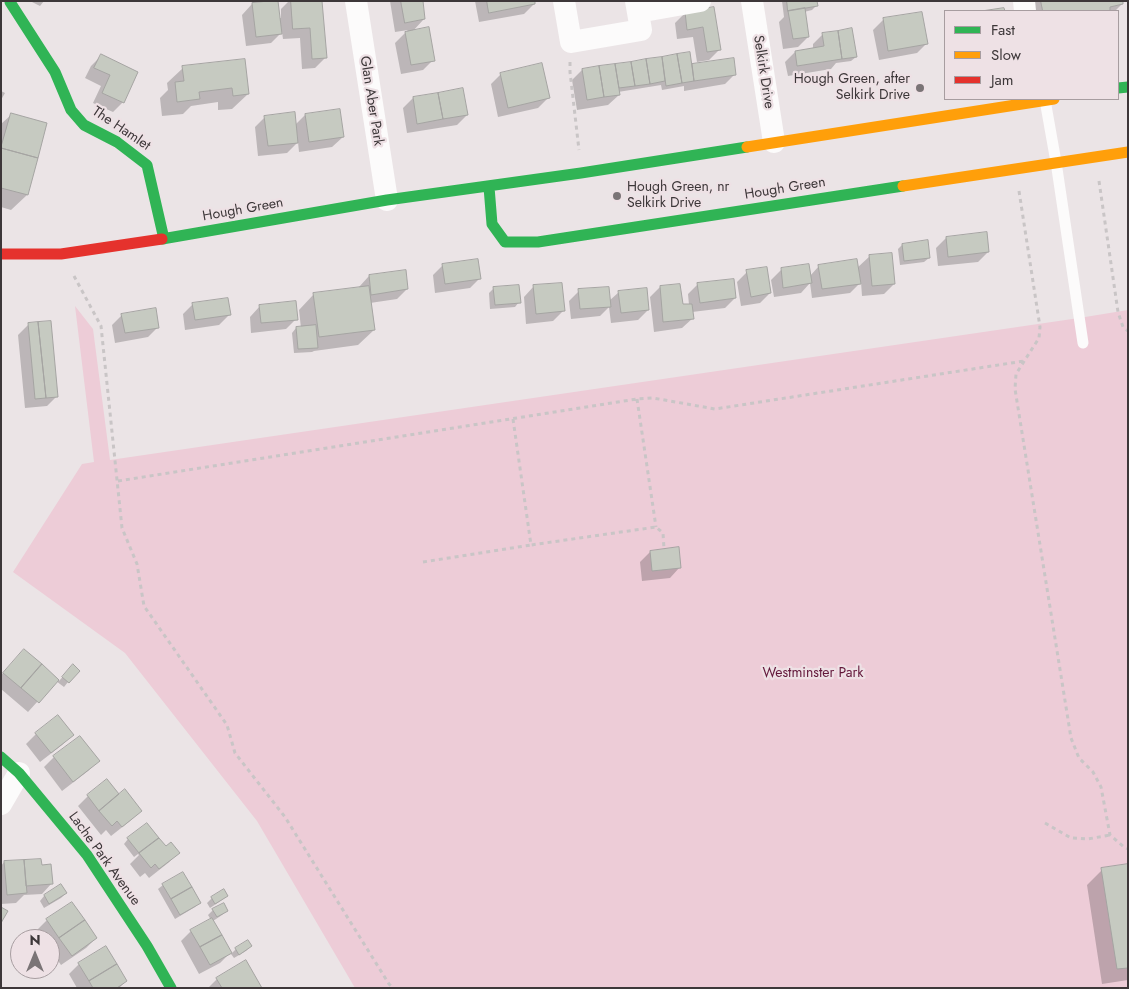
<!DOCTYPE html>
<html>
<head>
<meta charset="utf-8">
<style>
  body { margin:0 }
  #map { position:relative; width:1129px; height:989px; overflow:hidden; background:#ebe4e6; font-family:Jost,sans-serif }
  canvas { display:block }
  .frame { position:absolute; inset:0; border:2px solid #3d3739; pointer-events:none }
  .legend { position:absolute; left:944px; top:10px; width:175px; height:90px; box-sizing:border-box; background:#eee1e5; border:1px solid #a79da0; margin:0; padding:6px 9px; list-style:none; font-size:15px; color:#3d3739 }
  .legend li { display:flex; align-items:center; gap:10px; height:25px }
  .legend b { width:25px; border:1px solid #a79da0 }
  .north { position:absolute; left:10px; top:929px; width:50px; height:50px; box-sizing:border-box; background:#eee1e5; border:1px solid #a79da0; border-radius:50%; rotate:0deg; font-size:14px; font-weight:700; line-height:20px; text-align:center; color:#3d3739 }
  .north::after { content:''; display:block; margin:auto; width:18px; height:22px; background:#7a7476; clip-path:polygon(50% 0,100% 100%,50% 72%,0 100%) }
</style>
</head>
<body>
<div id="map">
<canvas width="1129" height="989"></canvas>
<div class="frame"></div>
<ul class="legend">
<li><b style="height:6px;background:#30b455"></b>Fast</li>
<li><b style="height:6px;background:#ff9f0a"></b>Slow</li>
<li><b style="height:6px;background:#e5322d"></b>Jam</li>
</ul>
<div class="north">N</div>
</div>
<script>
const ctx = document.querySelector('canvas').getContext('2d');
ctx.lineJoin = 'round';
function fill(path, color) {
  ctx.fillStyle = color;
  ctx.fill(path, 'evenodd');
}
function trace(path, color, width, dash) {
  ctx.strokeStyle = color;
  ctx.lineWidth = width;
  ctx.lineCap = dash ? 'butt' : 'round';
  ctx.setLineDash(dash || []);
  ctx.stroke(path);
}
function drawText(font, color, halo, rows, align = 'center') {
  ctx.font = font + ' Jost,sans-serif';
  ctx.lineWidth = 4.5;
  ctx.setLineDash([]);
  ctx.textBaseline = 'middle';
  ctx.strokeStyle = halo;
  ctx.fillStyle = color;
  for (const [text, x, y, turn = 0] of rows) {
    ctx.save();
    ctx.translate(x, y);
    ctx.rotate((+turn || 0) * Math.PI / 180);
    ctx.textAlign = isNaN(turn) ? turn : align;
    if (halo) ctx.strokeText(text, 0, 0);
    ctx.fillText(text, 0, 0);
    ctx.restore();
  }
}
fill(new Path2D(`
  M75,306L93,329L110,460L1079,318L1128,310V988H355L257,821L125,653L13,572L82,464L94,462Z`), '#edccd7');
fill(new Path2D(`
  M30,1H44L40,6Z
  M289,1H321L325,58L315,68L302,69L300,38L283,39L282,32L271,43L246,46L242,15L252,4L279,18H281V9Z
  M390,1H421L424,19L412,32L433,60L423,70L401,74L395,43L408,30L395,32Z
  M475,1H533L534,4L524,14L479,22Z
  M782,1H816V6L812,10L804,12L808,37L798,47L783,49L779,22L784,17Z
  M1023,1H1122V4L1115,11H1025Z
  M713,9L719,50L709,60L697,62L693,37L677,39L675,23L685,13Z
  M883,20L927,43L917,53L879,60L873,30Z
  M823,34L856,57L851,61L836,63L831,69L788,76L785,62L795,52L813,49V44Z
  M689,54L691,66L733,59L735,74L725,84L684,91V86L662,90L661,85L618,92L619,95L608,105L577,110L572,80L582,70Z
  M101,56L137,72L123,102L113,112L93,103L101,86L85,78L91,66Z
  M183,68L248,94L232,109L218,110V102L191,106L183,114L162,116L160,98L168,90L167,83Z
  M501,74L548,98L538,108L498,117L491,84Z
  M1,91L5,93L1,100Z
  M413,98L467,115L457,125L407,133L403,108Z
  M11,115L27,195L11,210L1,207V124Z
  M305,115L343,137L332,147L299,152L298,142L287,153L258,156L255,127L265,117L295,125Z
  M946,238L988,252L978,262L938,266L936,248Z
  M902,245L929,258L924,262L900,265L898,249Z
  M870,256L894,284L884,294L862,296L861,282L850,293L812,298L810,283L801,293L774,297L771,280L781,270L810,276L819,266L857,268Z
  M443,265L480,278L470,288L435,293L433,275Z
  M747,272L770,293L760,303L741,306L737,282Z
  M369,276L407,289L397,299L370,303L374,330L358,345L314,351L312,352L294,353L292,333L296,328H301L299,310L314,294L359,288V287Z
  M698,284L735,298L725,308L692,312L693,318L682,328L654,332L650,297L660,287L682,306L689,305L688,294Z
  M534,286L563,311L553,321L526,324L524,297Z
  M494,288L519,302L515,307L490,309L489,293Z
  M579,291L609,301L619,292L648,310L638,320L611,323L609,307L600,316L571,319L569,301Z
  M193,304L229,315L219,325L185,330L183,314Z
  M260,306L296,319L286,329L251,333L250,317Z
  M122,315L158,327L148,337L115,343L112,325Z
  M28,325L57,396L47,406L25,408L18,335Z
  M650,552L680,567L670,578L642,581L640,562Z
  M24,651L59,681L69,670L68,682L64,687L56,681L28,712L1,689V675Z
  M36,734L72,735L62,745L40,762L26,744Z
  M54,757L98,761L88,771L62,791L44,767Z
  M107,781L119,796L140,811L130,821L111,836L106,830L101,835L78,806L88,796Z
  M128,839L165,848L178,853L168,863L149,878L145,873L140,877L130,864L139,855L138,854L134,857L124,844Z
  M4,862L40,866L52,883L42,894L24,895L16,903L1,904V866Z
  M1128,866V980L1102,984L1087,885L1102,870Z
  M163,885L199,903L195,907L175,919L158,889Z
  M61,886L66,893L61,898L44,908L40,901L44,896Z
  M224,891L227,895L222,900L210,908L207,903L212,898Z
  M213,910L227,911L222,915L213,921L231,954L230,953L220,963L199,974L181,941L191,931L211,920L208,915Z
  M47,920L96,938L86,948L61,965L50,949V939H43L37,930Z
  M248,942L251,946L246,951L234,958L231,954L236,949Z
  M106,948L126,981L119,988H77L69,974L79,964Z
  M217,979L260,988H208Z`), '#0003');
const building = new Path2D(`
  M269,1H278L282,34L256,37L252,3Z
  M291,1H322L327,58L312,59L310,28L293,29Z
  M401,1H423L425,19L405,23Z
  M487,1H535V4L489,13Z
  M787,1H817L818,6L788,11Z
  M1041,1H1123V4L1110,7V11H1043Z
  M714,7L721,50L707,52L703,27L687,30L685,12Z
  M805,8L809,37L793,39L788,11Z
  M1004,8L1005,11H982Z
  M922,12L928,44L888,51L883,18Z
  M429,27L435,61L411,65L405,32Z
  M852,28L857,57L842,59L838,31Z
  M838,31L842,59L797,66L795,51L824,46L822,33Z
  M690,52L694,81L682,83L677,54Z
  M101,54L138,72L124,103L102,93L110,75L94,68Z
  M677,54L682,83L666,86L662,57Z
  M662,57L665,81L650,84L646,59Z
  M734,58L736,75L694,81L692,64Z
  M245,59L249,94L233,96L232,88L199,92L200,99L177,102L175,82L184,81L182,66Z
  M646,59L650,84L635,86L631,62Z
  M631,62L635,86L619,88L615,64Z
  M542,63L550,98L508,108L500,73Z
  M615,64L620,95L604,97L599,66Z
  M599,66L604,97L587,100L582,69Z
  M463,88L468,115L443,119L438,93Z
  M438,93L443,119L417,124L413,97Z
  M340,109L344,137L309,142L305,114Z
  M295,112L298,143L268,146L264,116Z
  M11,113L47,123L38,158L1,148Z
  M1,148L38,158L28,195L1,188Z
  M987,232L989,252L948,257L946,237Z
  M928,240L930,258L904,261L902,244Z
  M892,253L895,284L872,286L869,255Z
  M478,259L481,279L445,284L442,264Z
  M857,259L861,284L822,289L818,265Z
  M809,264L812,283L783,288L781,268Z
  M767,267L771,293L751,297L746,270Z
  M406,270L408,289L371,295L369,275Z
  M734,279L736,298L700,303L697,283Z
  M562,283L565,311L536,314L533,285Z
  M680,284L683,304H692L694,319L663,322L660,286Z
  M519,285L521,303L495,305L493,287Z
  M369,286L375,330L319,337L313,293Z
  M609,287L611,307L580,309L578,289Z
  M647,288L649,310L621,313L618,291Z
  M228,298L231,315L195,320L192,303Z
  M296,301L298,320L261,323L259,305Z
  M156,308L159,328L125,333L121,314Z
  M51,321L58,397L46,398L38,322Z
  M38,322L46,398L35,399L28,323Z
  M316,325L318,348L298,349L296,327Z
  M679,547L681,568L652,571L650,551Z
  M24,649L42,664L21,688L3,673Z
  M42,664L59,680L39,703L21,688Z
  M73,664L80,671L69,683L62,677Z
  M58,715L74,735L51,753L35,733Z
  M80,736L100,761L73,782L53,756Z
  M107,779L119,794L99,811L87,795Z
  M125,789L142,811L122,827L117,821L112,826L99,811Z
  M147,823L159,838L139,853L127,838Z
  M159,838L166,846L171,842L180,853L159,869L155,864L151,868L139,853Z
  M41,859L42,865L51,864L53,884L26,886L24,860Z
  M24,860L27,893L7,895L4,861Z
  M1128,864V968L1117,969L1101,868Z
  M183,872L192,887L171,899L162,884Z
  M61,884L67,893L49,904L44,895Z
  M192,887L201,903L180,915L171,899Z
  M224,889L228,896L215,904L211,897Z
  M72,902L85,920L59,938L46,919Z
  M224,903L228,911L217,917L212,909Z
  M1,907L8,911L1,923Z
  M212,918L222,935L200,947L190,930Z
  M85,920L97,938L72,956L59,938Z
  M222,935L232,953L210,965L200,947Z
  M248,940L252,946L239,955L235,948Z
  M106,946L117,964L89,981L78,963Z
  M246,960L262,988H222L216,978Z
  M117,964L127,981L117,988H93L89,981Z`);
fill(building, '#c6cac1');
trace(building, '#a5a4a2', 1);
trace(new Path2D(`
  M570,62V72L579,150
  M1099,181L1118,312L1123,327L1128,331
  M1019,191L1040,327L1039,338L1016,374L1015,389L1071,738L1079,758L1093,772L1101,787L1110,835L1124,847L1128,849
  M74,276L101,326L122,528L137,564L144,606L227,725L235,753L285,817L389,984L393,988
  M637,399L656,527
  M513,419L531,545L656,527L663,533L664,549
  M118,481L637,399L653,398L715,409L1024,361
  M423,562L531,545
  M1045,823L1071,838L1088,839L1110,835`), '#c9c5c6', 3, [4, 4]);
trace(new Path2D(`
  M1045,100L1056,162L1083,343`), '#fcfbfb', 11);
trace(new Path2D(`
  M356,1L387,200
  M564,1L571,42L641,30L636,1
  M752,1L774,142
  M1024,1L1025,11
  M638,12L700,1
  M1,804L19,773`), '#fcfbfb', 22);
trace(new Path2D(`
  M10,2L55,72L71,110L84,125L117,142L147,165L164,239
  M1118,88L1128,87
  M489,187L492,224L505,242H538L903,186
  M162,239L387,200L581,173L747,147
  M1,757L19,773L87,855L147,946L171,988`), '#30b455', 11);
trace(new Path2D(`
  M747,147L1054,99
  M903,186L1128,152`), '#ff9f0a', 11);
trace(new Path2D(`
  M1,254H61L162,239`), '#e5322d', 11);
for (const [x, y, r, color] of [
  [920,88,5,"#7a7476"],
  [617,196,5,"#7a7476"]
]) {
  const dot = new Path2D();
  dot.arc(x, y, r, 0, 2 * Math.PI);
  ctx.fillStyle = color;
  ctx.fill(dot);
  trace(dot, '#eee1e5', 2);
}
drawText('14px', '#3d3739', '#eee1e5', [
  ["Selkirk Drive",763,72,81],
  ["Glan Aber Park",371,101,81],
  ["The Hamlet",121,129,34],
  ["Hough Green",785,189,-9],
  ["Hough Green",243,210,-10],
  ["Lache Park Avenue",104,859,54]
]);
drawText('14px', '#3d3739', '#eee1e5', [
  ["Hough Green, after",910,80],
  ["Selkirk Drive",910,96],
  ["Hough Green, nr",627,188,"left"],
  ["Selkirk Drive",627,204,"left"]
], 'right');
drawText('14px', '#62173a', '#eee1e5', [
  ["Westminster Park",813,674]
]);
</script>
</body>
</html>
